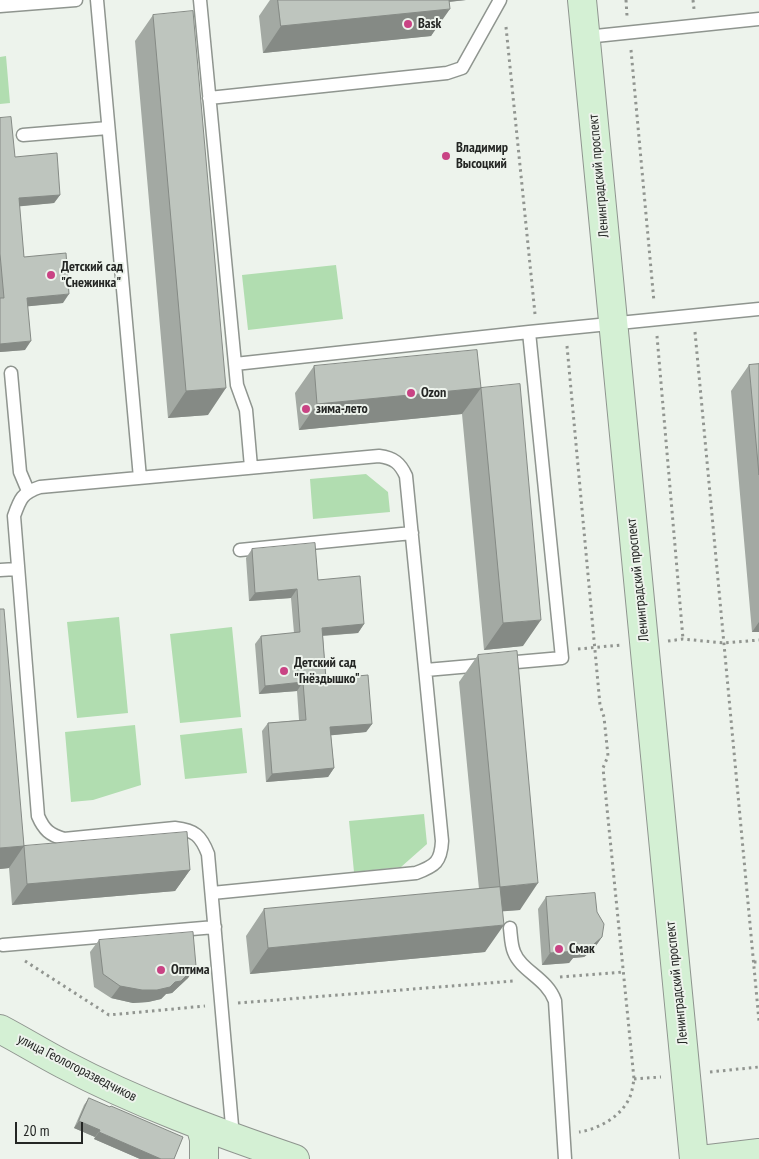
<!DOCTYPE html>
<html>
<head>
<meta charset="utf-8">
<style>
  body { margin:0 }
  #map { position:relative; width:759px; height:1159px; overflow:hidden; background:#edf3ec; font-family:"PT Sans Narrow",sans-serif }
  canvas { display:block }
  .scale { position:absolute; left:15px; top:1122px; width:68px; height:22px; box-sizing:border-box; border:2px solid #242624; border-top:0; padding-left:6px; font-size:15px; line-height:18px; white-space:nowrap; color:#242624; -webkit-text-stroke:4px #edf3ec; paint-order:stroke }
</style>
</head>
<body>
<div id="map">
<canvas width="759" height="1159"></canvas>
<div class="scale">20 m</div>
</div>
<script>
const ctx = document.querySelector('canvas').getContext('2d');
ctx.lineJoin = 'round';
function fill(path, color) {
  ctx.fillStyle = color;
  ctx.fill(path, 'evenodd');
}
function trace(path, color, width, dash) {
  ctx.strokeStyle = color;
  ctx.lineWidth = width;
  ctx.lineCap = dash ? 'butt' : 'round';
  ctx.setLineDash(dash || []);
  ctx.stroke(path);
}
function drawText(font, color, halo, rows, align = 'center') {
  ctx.font = font + ' "PT Sans Narrow",sans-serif';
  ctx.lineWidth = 4;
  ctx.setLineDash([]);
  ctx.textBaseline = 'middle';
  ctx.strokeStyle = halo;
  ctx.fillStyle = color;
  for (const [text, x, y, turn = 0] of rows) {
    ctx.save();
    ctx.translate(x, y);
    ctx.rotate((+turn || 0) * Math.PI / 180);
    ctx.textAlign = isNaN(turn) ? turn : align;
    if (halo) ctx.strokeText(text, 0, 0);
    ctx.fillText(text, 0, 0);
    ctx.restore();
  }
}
fill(new Path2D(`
  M6,56L10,103L0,104V57Z
  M336,265L343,319L248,330L242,275Z
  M366,474L388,492L390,512L313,519L310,479Z
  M119,617L128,713L77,718L67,622Z
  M232,627L241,717L180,723L170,634Z
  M135,725L141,785L93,800L71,802L65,732Z
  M242,728L247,773L185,779L180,735Z
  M424,814L427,844L401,867L354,872L349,821Z`), '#b1ddb0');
const lane = new Path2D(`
  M97,0L140,478
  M200,0L235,364L237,385L246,410L251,467
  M0,6L76,0
  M586,37L759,19
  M209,98L447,73L462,68L500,0
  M23,135L108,128
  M235,364L529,332
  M11,373L20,472L28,491
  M240,550L412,533
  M0,570L17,569
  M426,670L562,658L529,332L759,309
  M212,893L416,873C435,866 441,862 442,841L406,476C400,463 394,458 379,456L40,487C22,493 20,499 14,516L38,816C44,830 50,835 64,839L175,828C195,830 201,836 208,854L233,1137
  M510,928C511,936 511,945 514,952C521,971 547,978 555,1001L565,1159
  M3,945L215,927`);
const secondary = new Path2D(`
  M582,0L694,1159
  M0,1029C21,1040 42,1053 63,1064C137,1103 216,1132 295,1159
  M200,1125L204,1139V1159
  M709,1159L759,1153`);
trace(lane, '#8f958f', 15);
trace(secondary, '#8f958f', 30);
trace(new Path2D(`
  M626,0L627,16
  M693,0L694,9
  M506,27L535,314
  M631,50L654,302
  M695,332L759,1021
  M657,336L683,639
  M567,346L600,705L604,717L608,756L603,768L634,1079C633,1085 632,1093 629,1099C620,1117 599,1129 579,1132
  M668,641L683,639L724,643L759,640
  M578,649L621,645
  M25,961L109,1015L205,1006
  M754,962H759
  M560,977L623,972
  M238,1003L514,981
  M710,1072L759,1067
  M634,1079L661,1077`), '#919590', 3, [2.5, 4]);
trace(lane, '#fff', 12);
trace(secondary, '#d4f0d4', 28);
fill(new Path2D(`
  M270,0H466L449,2L431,36L263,53L259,16Z
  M153,15L208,415L168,418L135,41Z
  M0,118L15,157L60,195L54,203L19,206L24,257L63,303L28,306L25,350L0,352Z
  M759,364V632H752L731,391L749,365Z
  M314,366L481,388L523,646L484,650L462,414L299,430L295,393Z
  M252,549L318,580L364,624L358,633L323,636L326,679L372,724L366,732L331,735L334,768L328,777L266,782L262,731L268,723L299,720L297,691L259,694L255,644L261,636L294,633L291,598L249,601L246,558Z
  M0,609L24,846L190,870L175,891L12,905L9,868L0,869Z
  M478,655L520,910L502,911L485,952L250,974L246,936L264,909L479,889L459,682Z
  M546,897L597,912L602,937L593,950L584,957L573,958L569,963L542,965L538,909Z
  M99,940L196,966L188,978L172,993L166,994L161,999L148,1002L133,1003L111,998L94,987L90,952Z
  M89,1098L174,1159H140L94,1139L95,1137L74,1128L84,1105Z`), '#a3a9a3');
fill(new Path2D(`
  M431,0H466L428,4Z
  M450,9L431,36L263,53L281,26Z
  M60,195L54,203L13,207L19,198Z
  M69,294L63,303L21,307L27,298Z
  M31,341L25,350L0,352V344Z
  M226,388L208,415L168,418L186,391Z
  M481,388L462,414L299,430L317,404Z
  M297,589L291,598L249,601L255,593Z
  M541,620L523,646L484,650L503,623Z
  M759,622V632H752Z
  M364,624L358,633L316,636L322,628Z
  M303,682L297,691L259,694L265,686Z
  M372,724L366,732L324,736L330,727Z
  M334,768L328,777L266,782L272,774Z
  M24,846L9,868L0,869V848Z
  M190,870L175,891L12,905L27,884Z
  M538,883L520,910L482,913L500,887Z
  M504,925L485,952L250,974L268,948Z
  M602,937L593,950L584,957L573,958L569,963L542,965L550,953Z
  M196,966L188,978L172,993L166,994L161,999L148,1002L133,1003L111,998L120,986L175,982Z
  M79,1121L100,1130L95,1137L74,1128Z
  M99,1132L161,1159H140L94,1139Z`), '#858a85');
const building = new Path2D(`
  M278,0H449L450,9L281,26Z
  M193,11L226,388L186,391L153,15Z
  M11,117L15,157L57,153L60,195L19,198L24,257L66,253L69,294L27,298L31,341L0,344V298H4L0,254V118Z
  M477,350L481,388L317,404L314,366Z
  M759,364V475L749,365Z
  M520,384L541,620L503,623L481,388Z
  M315,543L318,580L360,576L364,624L322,628L326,679L368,675L372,724L330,727L334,768L272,774L268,723L306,720L303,682L265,686L261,636L300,632L297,589L255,593L252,549Z
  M0,609H4L24,846L0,848Z
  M517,651L538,883L500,887L478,655Z
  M187,832L190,870L27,884L24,846Z
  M500,887L504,925L268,948L264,909Z
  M595,893L597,912L604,924L602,937L593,945L579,946L578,951L550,953L546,897Z
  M193,932L196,966L181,981L175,982L170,987L157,990H142L120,986L103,974L99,940Z
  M89,1098L110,1107L111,1106L183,1137L174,1159H161L99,1132L100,1130L79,1121Z`);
fill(building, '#bec5be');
trace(building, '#858a85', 1);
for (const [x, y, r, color] of [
  [408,24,5,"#c94384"],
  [446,156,5,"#c94384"],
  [51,275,5,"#c94384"],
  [411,393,5,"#c94384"],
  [306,409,5,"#c94384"],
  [284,671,5,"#c94384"],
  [559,949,5,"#c94384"],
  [161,970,5,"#c94384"]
]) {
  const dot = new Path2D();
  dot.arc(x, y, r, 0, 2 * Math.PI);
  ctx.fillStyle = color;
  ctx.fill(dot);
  trace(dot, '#edf3ec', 2);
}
drawText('bold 14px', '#242624', '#edf3ec', [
  ["Bask",418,24],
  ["Владимир",456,148],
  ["Высоцкий",456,164],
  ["Детский сад",61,267],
  ["\"Снежинка\"",61,283],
  ["Ozon",421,393],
  ["зима-лето",316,409],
  ["Детский сад",294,663],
  ["\"Гнёздышко\"",294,679],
  ["Смак",569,949],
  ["Оптима",171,970]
], 'left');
drawText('14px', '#242624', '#edf3ec', [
  ["Ленинградский проспект",599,176,-95],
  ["Ленинградский проспект",638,580,-96],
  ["Ленинградский проспект",677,983,-96],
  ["улица Геологоразведчиков",77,1068,27]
]);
</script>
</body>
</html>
